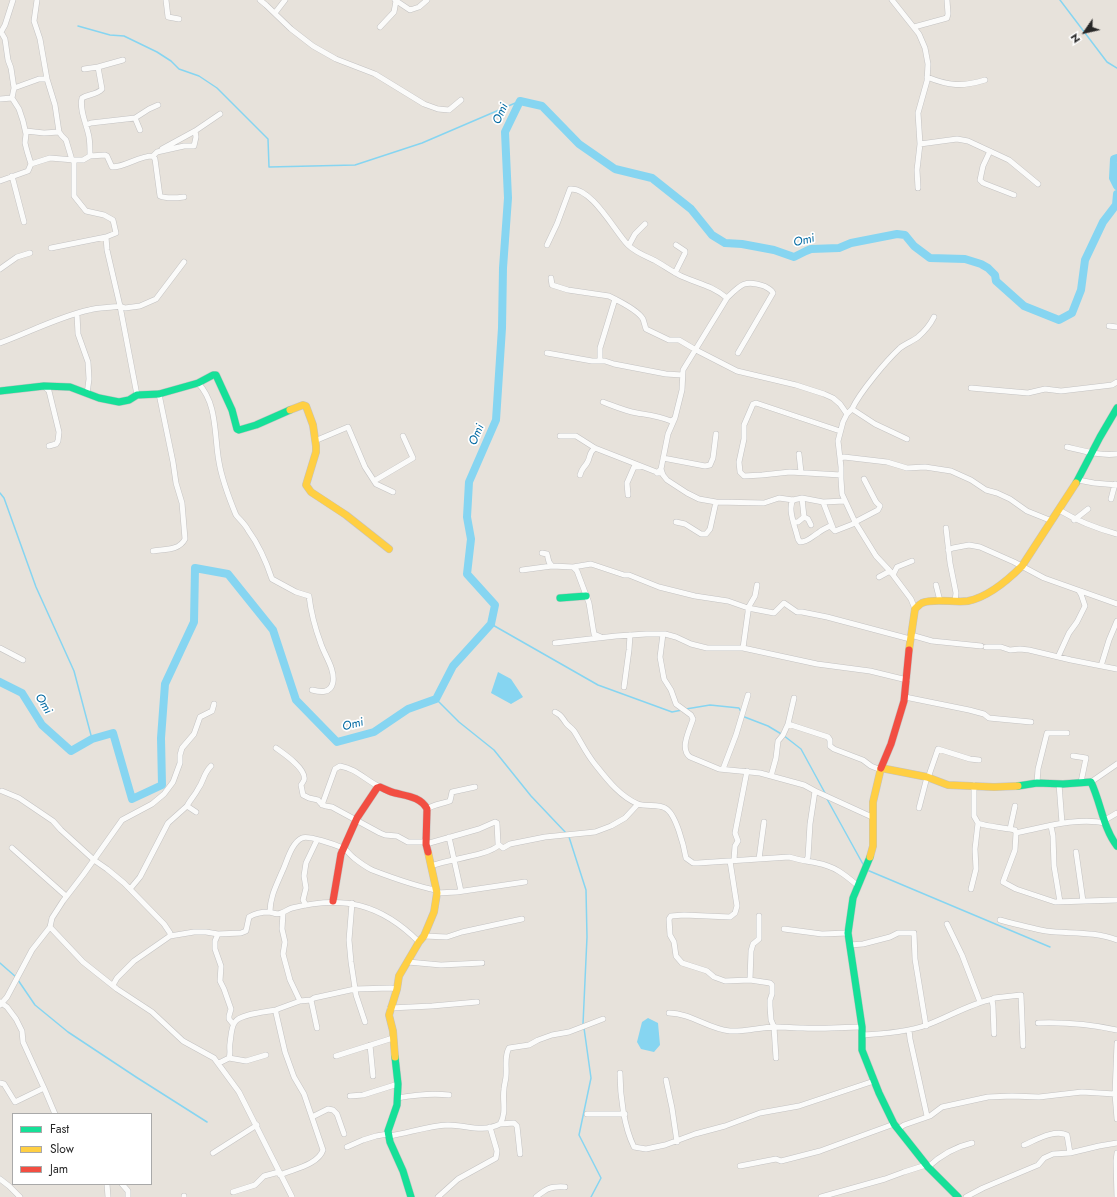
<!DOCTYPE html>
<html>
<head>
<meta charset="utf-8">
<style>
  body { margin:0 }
  #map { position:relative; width:1117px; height:1197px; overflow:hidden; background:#e7e2db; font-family:Jost,sans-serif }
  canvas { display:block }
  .legend { position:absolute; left:12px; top:1113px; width:140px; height:72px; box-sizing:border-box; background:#fff; border:1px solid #a9a9a9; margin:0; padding:5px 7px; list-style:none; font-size:12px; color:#272727 }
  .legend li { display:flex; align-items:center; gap:8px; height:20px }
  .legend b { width:20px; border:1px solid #a9a9a9 }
  .north { position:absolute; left:1065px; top:12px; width:40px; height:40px; -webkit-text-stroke:3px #fff; paint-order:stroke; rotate:236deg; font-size:11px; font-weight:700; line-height:16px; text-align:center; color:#272727 }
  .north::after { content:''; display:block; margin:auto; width:14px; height:18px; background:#272727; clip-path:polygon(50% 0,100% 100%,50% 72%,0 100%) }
</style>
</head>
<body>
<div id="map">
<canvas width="1117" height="1197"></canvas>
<ul class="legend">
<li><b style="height:5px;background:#16e098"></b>Fast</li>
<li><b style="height:5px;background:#ffcf43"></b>Slow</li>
<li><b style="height:5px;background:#f24e42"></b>Jam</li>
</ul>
<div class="north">N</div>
</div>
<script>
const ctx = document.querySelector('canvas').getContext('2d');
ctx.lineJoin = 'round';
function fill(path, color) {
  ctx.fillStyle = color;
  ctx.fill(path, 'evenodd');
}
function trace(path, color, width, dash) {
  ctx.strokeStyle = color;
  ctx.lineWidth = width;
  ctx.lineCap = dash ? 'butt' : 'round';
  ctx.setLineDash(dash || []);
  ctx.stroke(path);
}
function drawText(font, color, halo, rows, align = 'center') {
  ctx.font = font + ' Jost,sans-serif';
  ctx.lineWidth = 3.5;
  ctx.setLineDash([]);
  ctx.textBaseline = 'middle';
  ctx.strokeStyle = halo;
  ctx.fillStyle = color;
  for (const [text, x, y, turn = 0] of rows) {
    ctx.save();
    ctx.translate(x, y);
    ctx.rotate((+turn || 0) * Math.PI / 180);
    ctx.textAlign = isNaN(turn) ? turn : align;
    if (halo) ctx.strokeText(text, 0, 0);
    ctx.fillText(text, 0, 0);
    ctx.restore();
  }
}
fill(new Path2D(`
  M498,672L511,679L523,697L511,704L491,693Z
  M648,1018L658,1023L660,1045L654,1052L641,1049L637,1042L642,1022Z`), '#86d5f1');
trace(new Path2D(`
  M1060,0L1107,62L1117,68
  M78,26L110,35L124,36L157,52L171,61L179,69L199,76L217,88L268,139L269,167L355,165L422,143L520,101
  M0,493L4,498L36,587L74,671L92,739
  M491,624L598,685L672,712L682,710
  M436,699L459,722L494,750L531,796L567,834
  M686,709L710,705L739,708L741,712
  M742,716L768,726L783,735L801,749L825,793
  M827,799L864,866
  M569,837L586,890L587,937L583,1024
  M867,870L1050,947
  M0,963L16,977
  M18,980L35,1005L68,1032L136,1077L207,1122
  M584,1028L591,1078L579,1135L601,1178L591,1197`), '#86d5f1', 1.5);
trace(new Path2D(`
  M1117,158L1114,159L1113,178L1117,186
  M0,682L22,693L42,725L71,751L92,739L113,733L132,799L162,785L161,738L165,684L194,622L195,568L228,574L273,630L296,700L337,742L374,732L408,709L436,699L453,666L491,624L495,605L467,574L471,539L467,517L469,482L496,420L502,328L503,268L508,198L505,132L520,101L542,106L579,144L615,169L652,178L691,209L712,235L725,243L742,244L774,250L794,257L806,251L811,249L839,248L851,243L897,234L905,235L914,246L930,258L965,259L981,264L988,268L995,275L996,281L1024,306L1059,320L1072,313L1081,290L1085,260L1103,222L1116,205L1117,194`), '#86d5f1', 8);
const street = new Path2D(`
  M37,0L34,21L40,39L47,79L55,105L59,132L62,136L66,140L72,160
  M166,0L168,17L179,19
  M260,0L266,5L291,29L313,46L336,59L375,74L424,104L438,109L449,110L461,100
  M395,0L410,10L419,7L427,0
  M892,0L919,34L925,48L928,64L927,81L918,113L920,144L917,170L918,188
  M275,13L285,0
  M380,27L394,12L396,1
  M914,27L947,18L948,14L947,0
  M84,69L98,67
  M927,77C949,86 962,87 985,80
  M14,88L39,79H47
  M12,98L14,88L11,68L8,60L5,39L1,32L5,25L13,0
  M0,99L12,98L19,109L23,121L26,134L25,143L27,151L31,164L50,158L74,160V196L86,211L104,215L113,220L116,233L106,237L107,250L120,306C110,308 99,307 89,310C58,317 30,332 0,343
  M135,118L140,130
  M86,125L91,123L135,118L149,109L158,105
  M26,131L44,133L59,132
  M920,144L957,139L968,141L1009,160L1038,184
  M162,149L195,131
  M990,151L983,166L980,180L983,183L1014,195
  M90,156L105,155L107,156L112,167C126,167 138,156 153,156L155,159L160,196C167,199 176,198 184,197
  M153,156L157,152L184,146H194L196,137L195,131L220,114
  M74,160H83L90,156C90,150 90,143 89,137C87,125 79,110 82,98C88,94 97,95 102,89L98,67L123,60
  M12,176L24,222
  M0,181L28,171L31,164
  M547,245L557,224L570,189C592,187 615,232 628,245C635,252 645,256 654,260C663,265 671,271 681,276C699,284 711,285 727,298L683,370L682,390L675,418L668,434L661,469L657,473
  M629,245L635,234L645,224
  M51,248L106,237
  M0,269L17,257L30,253
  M675,273L685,253V251L676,245
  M551,278L552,285L568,290L609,296C619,301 638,310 643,319C644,322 645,326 646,329L669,340H679L696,350L737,371L796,385L824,394L833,398L840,404L847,414
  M727,298C740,285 745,279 764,286C768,288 771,289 773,293L738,353
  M77,314L78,334L88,362L89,379L87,394
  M1109,326L1117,327
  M547,353L592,361H605L614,364L666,374L682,375
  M600,361V348L615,299
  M198,383C218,404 214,436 219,462C222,480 229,498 236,515C240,520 245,524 248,530C259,545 266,561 272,579L296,592L309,596C311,613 315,628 321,644C325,656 335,669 333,682C331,694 320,692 312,690
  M44,386L49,391L59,432L58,441L56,444L49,446
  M971,388L1028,393L1045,389L1061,391L1112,385L1117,382
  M137,395L120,306L125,308L140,306L156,299L184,262
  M603,402C614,406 625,411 637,413C649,415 659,416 671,421L674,419
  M852,409C860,392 886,361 900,348C905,344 913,341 918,337C925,331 930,325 934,317
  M840,431L756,403L753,404L744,425V439L739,462L740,472L744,476L762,475L790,472L841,475
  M560,436H576L595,448L659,473
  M907,439L875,424L852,409L847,414L843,422L838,441L841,467V479L842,494L855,522L876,556L890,571L911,599L915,609
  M317,440L348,427L365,467L376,484L393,492
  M1067,447C1084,451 1100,456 1117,454
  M799,454L801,472
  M663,458L705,466L710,465L713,458L716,434
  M840,458L844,457L887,462L907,468L925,467L951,471L971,480L986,490L997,493L1010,499L1027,511L1052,521
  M661,469L663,475L667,480L687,493L699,499L716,502L764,503L779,498L793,500L802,498L823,502L845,501
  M580,475C582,468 583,469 587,463C591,457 588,453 595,448
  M1078,480L1094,483L1117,485
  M374,481L413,458L403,436
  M628,495L627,483L634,467H640
  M802,498L804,517L808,519L811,525
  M1111,499L1115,484
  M793,500C787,509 796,529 798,539L800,542C808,542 811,537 818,533C821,530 826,528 830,526L835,531L853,524L855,522L878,510L880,506L876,502L864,479
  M823,502L833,528
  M1059,510C1079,522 1095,528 1117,534
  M1074,520L1088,509
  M676,522L685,524L701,534H706L710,529L716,502
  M794,522H798L804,517
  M946,528L950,563L956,593L955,601
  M948,550L953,548L969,545L980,547L1014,562L1044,578L1117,604
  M153,551C164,549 179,551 185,539L182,503L176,483L173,462L159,394
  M542,553L547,554L549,562L552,566
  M573,567L591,564L624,575H629L659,587L695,596L728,601L748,608V612L743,648
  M522,570L552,566L573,567L577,571L589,603L594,634L601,637
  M893,575L897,567L912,561
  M879,577L890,571
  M757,585L755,596L748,608L774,613L784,603L797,612H802L827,617L910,639
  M936,585L940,601
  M663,634L660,657L664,679L671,690L676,704L691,715L693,719C690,729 679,749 690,757L719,769L760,773L804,785L815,791L810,824L808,857L806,861
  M911,635L932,641L981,646
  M555,643L616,636L646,634H665L676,637L691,644L707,648H743L817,664L870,671L907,680
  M986,647H1001L1010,650L1020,649L1029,650L1071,660L1117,669
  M0,648L23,660
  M1058,657L1069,633L1077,622L1085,606L1081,594L1079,591
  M1101,666L1109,640L1117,621
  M624,687L629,650L630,635
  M905,697L969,710L984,714L989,718L1031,722
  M555,712C562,715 562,718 566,723C568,726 572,728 574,731C581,742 586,753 594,763C606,778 619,796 638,804C647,807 658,804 665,808C676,813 684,847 686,858L693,863H698L789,857C799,860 807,861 817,863C834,866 844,874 857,885
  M788,724L828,737L830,740V746L834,749L863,760L871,766L881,770
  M276,748C283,753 307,769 304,780C304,780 302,784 301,785L303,795L309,798L318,800C322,806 325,806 332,807L380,833L385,835L397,836L408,842H424L426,844L479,829L495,822L497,823L498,844L503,848L510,844L545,837L595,832L611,826L625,818L638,804
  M1073,756L1086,758L1081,782
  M723,769L736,735L748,695
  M771,776L776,758L778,741L783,735L788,724L794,698
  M928,778L938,749L970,759L979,760
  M1091,782L1117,764
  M1037,783L1038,769L1047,733H1067
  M1059,784L1062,823
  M2,791L19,798L53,821L61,830L94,860L107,869L124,883L164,924L170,933V936
  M815,791L872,817
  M322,805L335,769L340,766C357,769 365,780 380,787
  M187,806C190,800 195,795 198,789C204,781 203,774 211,766
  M919,808L927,777
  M427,809C434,804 442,804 450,801L452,792L475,787
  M1105,820L1117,813
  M978,823C983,826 1007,828 1015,830L1016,833C1045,827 1077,817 1106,823
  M1051,826L1053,836L1054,866L1060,902
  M1010,829L1015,806
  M1016,833L1015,850L1003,882L1016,889L1055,902L1117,900
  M449,837L461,891H464
  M12,848L66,896
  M1076,852L1083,901
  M759,859L764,822
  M734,860L735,846L738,841L735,833L747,771
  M730,861L737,906L735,913L730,917L684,915L671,916L669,919L670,935L674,942L676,956L682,963L707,971L714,977L725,981L750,980L770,983L772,985V994L770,1000V1006L771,1020L774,1027L776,1058
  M431,866C448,859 488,856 499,845
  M130,889L140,877L168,823L187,806L196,812
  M971,889L976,869L975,849L978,823L974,816V785
  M437,893L457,892L525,882
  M352,903L349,940L351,962L356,995L365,1022
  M306,905L303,900L306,888L304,876L306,863L317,840
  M270,912C270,897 276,886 282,872C287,862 291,843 302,838C308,835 336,845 343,848C347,850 350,855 354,858C359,862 366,867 372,870C393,878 414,886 436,890
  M283,913L282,929L285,942L283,954L290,980L300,1001
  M1000,920C1015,924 1030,928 1046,931C1069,934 1094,931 1117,940
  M947,924L962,955L980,1002
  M50,927L83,962L117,989L152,1012L183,1041L214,1058L239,1092L292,1197
  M784,929L822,934L848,933
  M424,936L447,937L462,932L522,919
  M850,945L863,944L890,937L898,933H914L915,959L926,1026
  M408,962L441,965L482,963
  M750,980L751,951L753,944L759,939V916
  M113,985L117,978L134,961L170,936L194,932H206L218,934
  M0,1002L7,1007L16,1019L22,1031L23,1042L44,1088
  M0,1005L7,997L32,950L50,927L52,918L63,901L83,875L122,820L152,804L164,794L173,782L180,763V755L182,748L194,734L200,717L212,711L214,704
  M390,1008L432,1006L477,1002
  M669,1013C691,1013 708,1029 730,1031C745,1032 760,1027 776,1027C785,1027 794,1028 803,1028C823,1029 842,1027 862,1027
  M1038,1023C1066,1022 1089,1024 1117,1030
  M233,1024L229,1019V1016L231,1009L224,989L220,981L221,966L215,949V941L218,934L241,933L246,931L249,917C254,914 263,912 269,912C274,913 276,915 281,913C285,912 288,909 292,908C344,895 381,904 419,942
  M317,1028L311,1000L314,998L355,989L391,988L397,989
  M909,1030L910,1039L927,1116
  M994,1034L993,1006L992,1000L994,998L1021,995L1023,1046
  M862,1035C884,1034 906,1032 927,1025C949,1017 969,1004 993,999
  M1117,1043L1115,1094L1117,1119
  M370,1045L373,1076
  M336,1056L393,1038
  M229,1058C231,1053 229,1049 230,1043C231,1037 231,1027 235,1022C240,1014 266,1012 276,1010
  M219,1063L229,1058L246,1061L266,1055
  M620,1073C620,1096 624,1127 634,1147L646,1149L665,1145L695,1134L725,1126L760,1113L799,1106L874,1081
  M666,1080L672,1108L677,1142
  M0,1083L4,1084L15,1102L44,1088L55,1114
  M350,1096L363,1095L398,1084
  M397,1098C414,1095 432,1093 449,1095
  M587,1114H625
  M312,1117L328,1109L333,1110L337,1114L344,1134
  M500,1124L514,1123L517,1126L520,1154
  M898,1129L904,1125L930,1116L942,1107L988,1097L1012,1096L1039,1097L1082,1092L1115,1094
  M389,1136C409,1133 427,1126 448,1125C467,1125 481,1133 500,1124C507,1113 502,1100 504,1089C504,1085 506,1080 506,1076C507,1066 504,1057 509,1048L529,1045L538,1040L552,1035L569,1032L603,1019
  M1024,1145C1036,1140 1054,1129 1067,1135L1070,1153
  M347,1147L363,1140L376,1136L388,1134
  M213,1153L257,1125
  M740,1166L776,1159L781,1161L820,1151L894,1124
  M928,1167C941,1155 955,1147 972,1143
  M280,1175C293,1169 318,1165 323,1150L304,1094L294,1077L285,1052L276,1013V1010L278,1009L300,1001L311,1000
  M0,1179L9,1186L20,1197
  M107,1184L108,1197
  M122,1184L128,1191V1197
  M233,1192L255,1185L264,1176L279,1172
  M184,1197V1196
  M438,1197L458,1179L496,1158L497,1151L490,1127
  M536,1197C546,1189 550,1186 565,1187
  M821,1197L885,1179L904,1172L926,1165
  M966,1197L983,1188L1038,1165L1044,1158L1053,1154L1070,1153L1099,1146L1117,1143
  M1117,1197L1116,1161L1117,1153`);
const fast = new Path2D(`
  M0,391L44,386L70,387L99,398L119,402L129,400L137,395L159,394L198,383L213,375H216L232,410L237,429L239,430L256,425L290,410
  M1076,483L1100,437L1117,408
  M560,598L586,596
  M1018,786L1037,783L1063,784L1091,782C1101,803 1103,828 1117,846
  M870,857L853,898L848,933L862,1027V1050L879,1093L894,1124L928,1167L958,1197
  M395,1057L398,1084L397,1105L388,1131L390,1142L403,1171L411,1197`);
const slow = new Path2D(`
  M290,410L303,405L306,406L313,425L316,446V452L306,485L311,492L346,515L389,549
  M909,650L915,609C917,607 920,604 922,603C933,598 956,603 968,601C988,597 1008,580 1022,566L1076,483
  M870,857L873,846V802L881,768L927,777L948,785L994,787L1018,786
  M395,1057L393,1031L389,1015L397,989L399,976L419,942L424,936L434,912L437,893L428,852`);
const jam = new Path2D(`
  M881,768L891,744L904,701L909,650
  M333,901L341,854L357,818L377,788L380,787C385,789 390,792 395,793C407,796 421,797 427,809L426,844L428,852`);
trace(street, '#c3c2c2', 6);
trace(fast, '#c3c2c2', 8);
trace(slow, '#c3c2c2', 8);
trace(jam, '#c3c2c2', 8);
trace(street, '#fbfbfa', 5);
trace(fast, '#16e098', 7);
trace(slow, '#ffcf43', 7);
trace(jam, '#f24e42', 7);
drawText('italic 12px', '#0069a2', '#fff', [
  ["Omi",501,114,-66],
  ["Omi",804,241,-13],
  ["Omi",477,435,-67],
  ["Omi",43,704,58],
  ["Omi",353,725,-14]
]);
</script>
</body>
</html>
